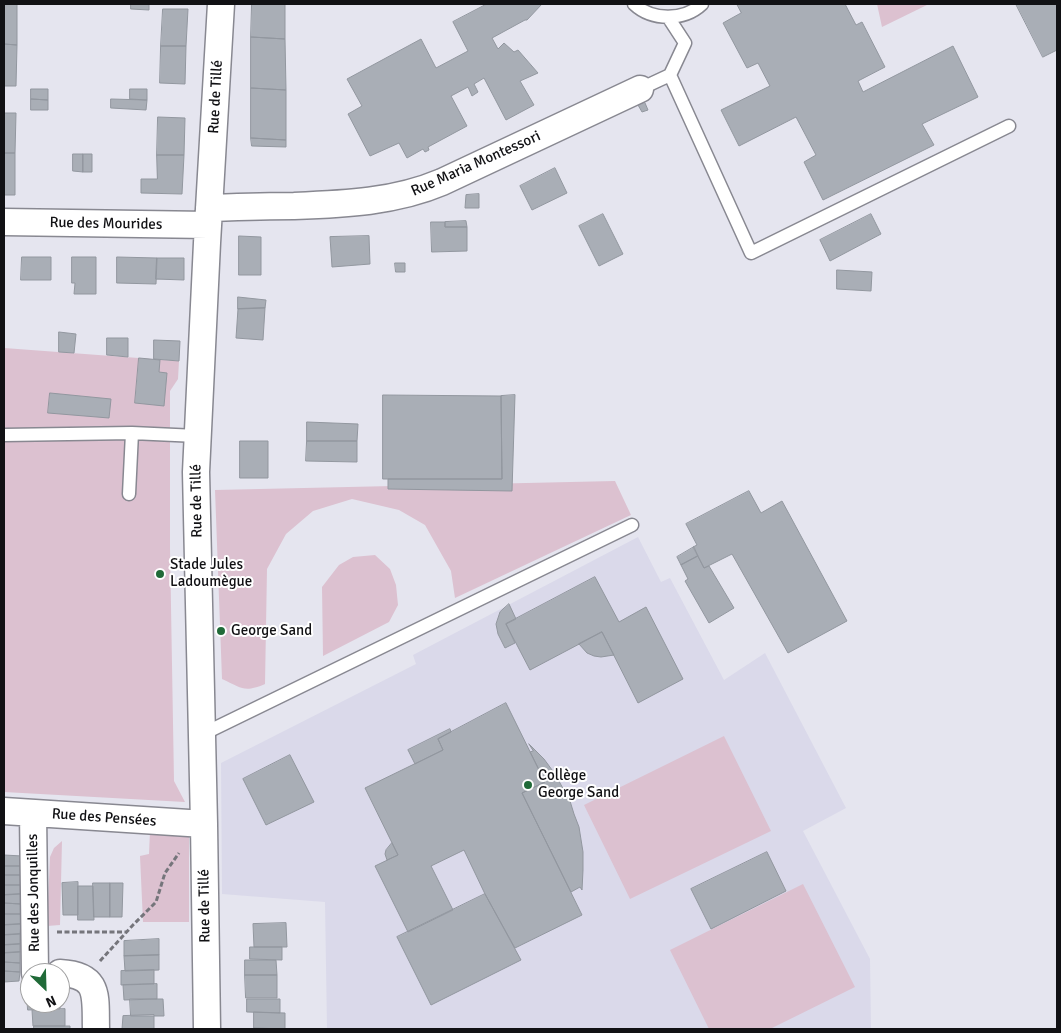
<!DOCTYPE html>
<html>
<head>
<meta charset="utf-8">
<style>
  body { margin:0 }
  #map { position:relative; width:1061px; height:1033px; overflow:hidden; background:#e5e5ef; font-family:Signika,sans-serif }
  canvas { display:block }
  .frame { position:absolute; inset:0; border:5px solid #111114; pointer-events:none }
  .north { position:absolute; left:20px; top:963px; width:50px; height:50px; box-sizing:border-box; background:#fff; border:1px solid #a0a0a1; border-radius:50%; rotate:156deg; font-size:14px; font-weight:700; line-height:20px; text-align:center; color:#111114 }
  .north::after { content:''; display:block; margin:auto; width:18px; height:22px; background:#206a38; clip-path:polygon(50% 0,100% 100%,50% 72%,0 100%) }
</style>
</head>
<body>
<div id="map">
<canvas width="1061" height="1033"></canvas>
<div class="frame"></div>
<div class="north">N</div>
</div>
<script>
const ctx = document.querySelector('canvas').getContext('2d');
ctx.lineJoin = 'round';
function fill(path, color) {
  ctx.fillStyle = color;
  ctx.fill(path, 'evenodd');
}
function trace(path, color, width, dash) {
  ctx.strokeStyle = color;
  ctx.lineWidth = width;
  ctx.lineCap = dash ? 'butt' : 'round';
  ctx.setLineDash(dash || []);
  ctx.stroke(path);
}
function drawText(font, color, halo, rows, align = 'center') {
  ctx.font = font + ' Signika,sans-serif';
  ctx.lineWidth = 4;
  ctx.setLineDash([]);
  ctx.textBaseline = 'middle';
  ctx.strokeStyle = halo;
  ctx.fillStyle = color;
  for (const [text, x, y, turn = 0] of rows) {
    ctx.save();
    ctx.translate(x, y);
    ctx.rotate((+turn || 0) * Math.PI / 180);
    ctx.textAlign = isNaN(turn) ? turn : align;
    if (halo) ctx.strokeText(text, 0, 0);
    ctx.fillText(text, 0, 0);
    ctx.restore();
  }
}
fill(new Path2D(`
  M638,537L661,582L670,578L724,680L765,653L846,808L803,831L870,959L871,1029H327L325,902L222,894L221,763L416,664L413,655Z`), '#dad9ea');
fill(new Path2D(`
  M877,4H929L882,27Z
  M4,348L179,361L178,379L170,391V548L174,781L185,802L4,792Z
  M615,481L631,515L455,598L451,571L425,525L399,510L352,499L313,511L286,534L267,569L265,684C244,693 242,688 222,679L215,490Z
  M375,555L390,569L396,585L398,605L389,622L323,656L322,587L339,565L353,557Z
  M724,736L771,831L630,899L584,805Z
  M150,831H189V922H143L140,856L149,854Z
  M62,841L60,925L47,926L50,857L54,848Z
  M803,884L855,987L770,1029H709L670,950Z`), '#dcc1d0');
const building = new Path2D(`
  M4,4H17V45L4,44Z
  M131,4H149V10L131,9Z
  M252,4H285V39L251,37Z
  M487,4H542L527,20H525L492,38L498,49L504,43L514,52L518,50L538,73L520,81L534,105L506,120L484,78L474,84L478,92L472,96L468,87L451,96L467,126L428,147L429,150L425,152L423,149L407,158L399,143L370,156L348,114L362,106L347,79L421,39L436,68L468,51L453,22Z
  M737,4H845L856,25L862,22L885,67L858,81L863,92L953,46L978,97L922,124L934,145L823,200L804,162L816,155L796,117L739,146L721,110L770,86L758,63L747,68L723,23L741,13Z
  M1016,4H1057V50L1043,57Z
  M163,9H188L186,46H161Z
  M251,37L285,39L286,90L251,88Z
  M4,44L17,45L16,86H4Z
  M161,46H186L185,84L160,83Z
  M251,88L286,90V140L251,138Z
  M31,89H48V100L31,99Z
  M130,89H147V100L130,99Z
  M31,99L48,100V110H31Z
  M111,99L147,100L146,110L111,108Z
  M645,103L648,110L642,112L638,105Z
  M4,113H16L15,153H4Z
  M158,117L185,118L184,155H157Z
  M251,138L286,140V147L252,146Z
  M4,153H15V195H4Z
  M73,154H83V172L73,171Z
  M83,154H92V172H83Z
  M157,155H184L182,194L141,193V179H157Z
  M555,168L567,193L532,210L520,186Z
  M479,194V208H465L466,195Z
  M603,214L623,254L599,266L579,226Z
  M871,214L881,234L830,261L820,240Z
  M466,221L467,227H445V222Z
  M431,222H445V227H467V251L432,252Z
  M239,236L261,237V275H239Z
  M369,236L370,264L332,267L330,237Z
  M22,257H51V280H21Z
  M72,257H96V294H74L75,283H72Z
  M117,257L157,258L156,284L117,283Z
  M157,258H184V280L156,279Z
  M395,263H405V272H396Z
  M837,270L872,272L871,291L837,289Z
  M238,297L266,300L265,308L238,309Z
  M265,308L263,340L236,338L238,309Z
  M59,332L76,334L74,353L59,352Z
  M107,338H128V357L107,355Z
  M154,340L180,341L179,361L154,359Z
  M139,358L160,360L159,372L167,373L164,406L135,403Z
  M50,393L111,399L109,418L48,413Z
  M383,395L501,396L502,479H383Z
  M515,395L512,491L388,489V479H502L501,396Z
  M307,422L358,424L357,441H307Z
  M240,441H268V478H240Z
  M307,441H357V462L306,461Z
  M749,491L761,513L782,501L847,621L788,653L732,554L704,568L693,547L697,545L686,524Z
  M694,547L698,556L681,565L677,557Z
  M698,556L704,568L709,566L734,608L709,623L685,581L688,579L681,565Z
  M595,577L619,622L646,607L683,679L638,703L602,632L530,670L506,624Z
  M509,604L516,619L506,624L515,643L505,648L498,634L496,624L500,612Z
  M602,632L614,655L601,657L594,656L587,653L579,644Z
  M506,703L545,782L522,793L582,915L515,948L485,894L464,850L431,866L453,910L408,932L375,866L398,855L365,788L443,750L438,739Z
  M450,729L451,732L438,739L443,750L415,764L408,750Z
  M529,744L544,759L555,774L570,801L574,814L579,827L583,852V870L582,890L580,887L571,892L522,793L545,782L530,752L533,751Z
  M290,755L314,802L266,825L243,779Z
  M392,843L398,855L387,860L385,854L386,850Z
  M767,852L786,891L711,929L691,889Z
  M4,855L22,856V866H4Z
  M4,866H22L21,875H4Z
  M4,875H21V885H4Z
  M78,882V915H63L62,883Z
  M93,883H110V917H94Z
  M110,883H123L122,917H110Z
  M4,885H21V894L4,895Z
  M78,886H93L94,920H78Z
  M21,894V904L4,903V895Z
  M485,894L521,960L431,1005L397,937Z
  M4,903L21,904V914H4Z
  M4,914H21V924L4,925Z
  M286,923L287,947H254L253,924Z
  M21,924L20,934L4,935V925Z
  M20,934V944L4,945V935Z
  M159,939V955L124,956V941Z
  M20,944V952L4,953V945Z
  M250,947H282V960L250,959Z
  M20,952V963L4,962V953Z
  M159,955V970L125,971L124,956Z
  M245,960H276L277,975H245Z
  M4,962L20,963V972L4,971Z
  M154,970V984L121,985V971Z
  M4,971L20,972L19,981L4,982Z
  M245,975H277V998H246Z
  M157,984V999L124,1000L123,985Z
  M27,995H30V1003H60V1009L28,1010Z
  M130,999H163L164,1016H131Z
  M247,999H280V1013L247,1012Z
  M65,1009V1026H33L32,1010Z
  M254,1012L285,1013V1029L254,1028Z
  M154,1015V1029H122L123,1016Z
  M34,1026H70V1029H34Z`);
fill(building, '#a9aeb6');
trace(building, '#92979f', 1);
const lane = new Path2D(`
  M634,4C652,21 684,21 702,4
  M668,17L685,43L670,75
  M670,75L751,253L1009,126
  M640,89L670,75
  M4,435L132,433
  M129,494L132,433L197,436
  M201,735L632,525`);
const street = new Path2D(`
  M209,208C238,207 266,206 294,206C345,204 395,202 442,182L640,89
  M4,222L208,225
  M4,811L204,824
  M33,813L35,973
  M60,973C101,975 95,997 96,1029
  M207,1029L204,824L196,472L207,243L221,4`);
trace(lane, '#888891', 15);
trace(street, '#888891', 29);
trace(new Path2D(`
  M57,932H126
  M100,961L133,925L156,902L165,873L179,853`), '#75757b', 3, [5, 2.5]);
trace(lane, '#fff', 12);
trace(street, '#fff', 26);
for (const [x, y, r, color] of [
  [160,574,5,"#206a38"],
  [221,631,5,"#206a38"],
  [528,785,5,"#206a38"]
]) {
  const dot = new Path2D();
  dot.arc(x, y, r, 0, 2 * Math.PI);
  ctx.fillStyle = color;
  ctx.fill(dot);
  trace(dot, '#fff', 2);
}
drawText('15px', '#111114', '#fff', [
  ["Rue de Tillé",216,97,-87],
  ["Rue Maria Montessori",476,164,-24],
  ["Rue des Mourides",106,224,1],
  ["Rue de Tillé",197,501,-91],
  ["Rue des Pensées",104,818,4],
  ["Rue des Jonquilles",34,893,-91],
  ["Rue de Tillé",205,906,-91]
]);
drawText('15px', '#111114', '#fff', [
  ["Stade Jules",170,565],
  ["Ladoumègue",170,582],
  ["George Sand",231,631],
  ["Collège",538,776],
  ["George Sand",538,793]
], 'left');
</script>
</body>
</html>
